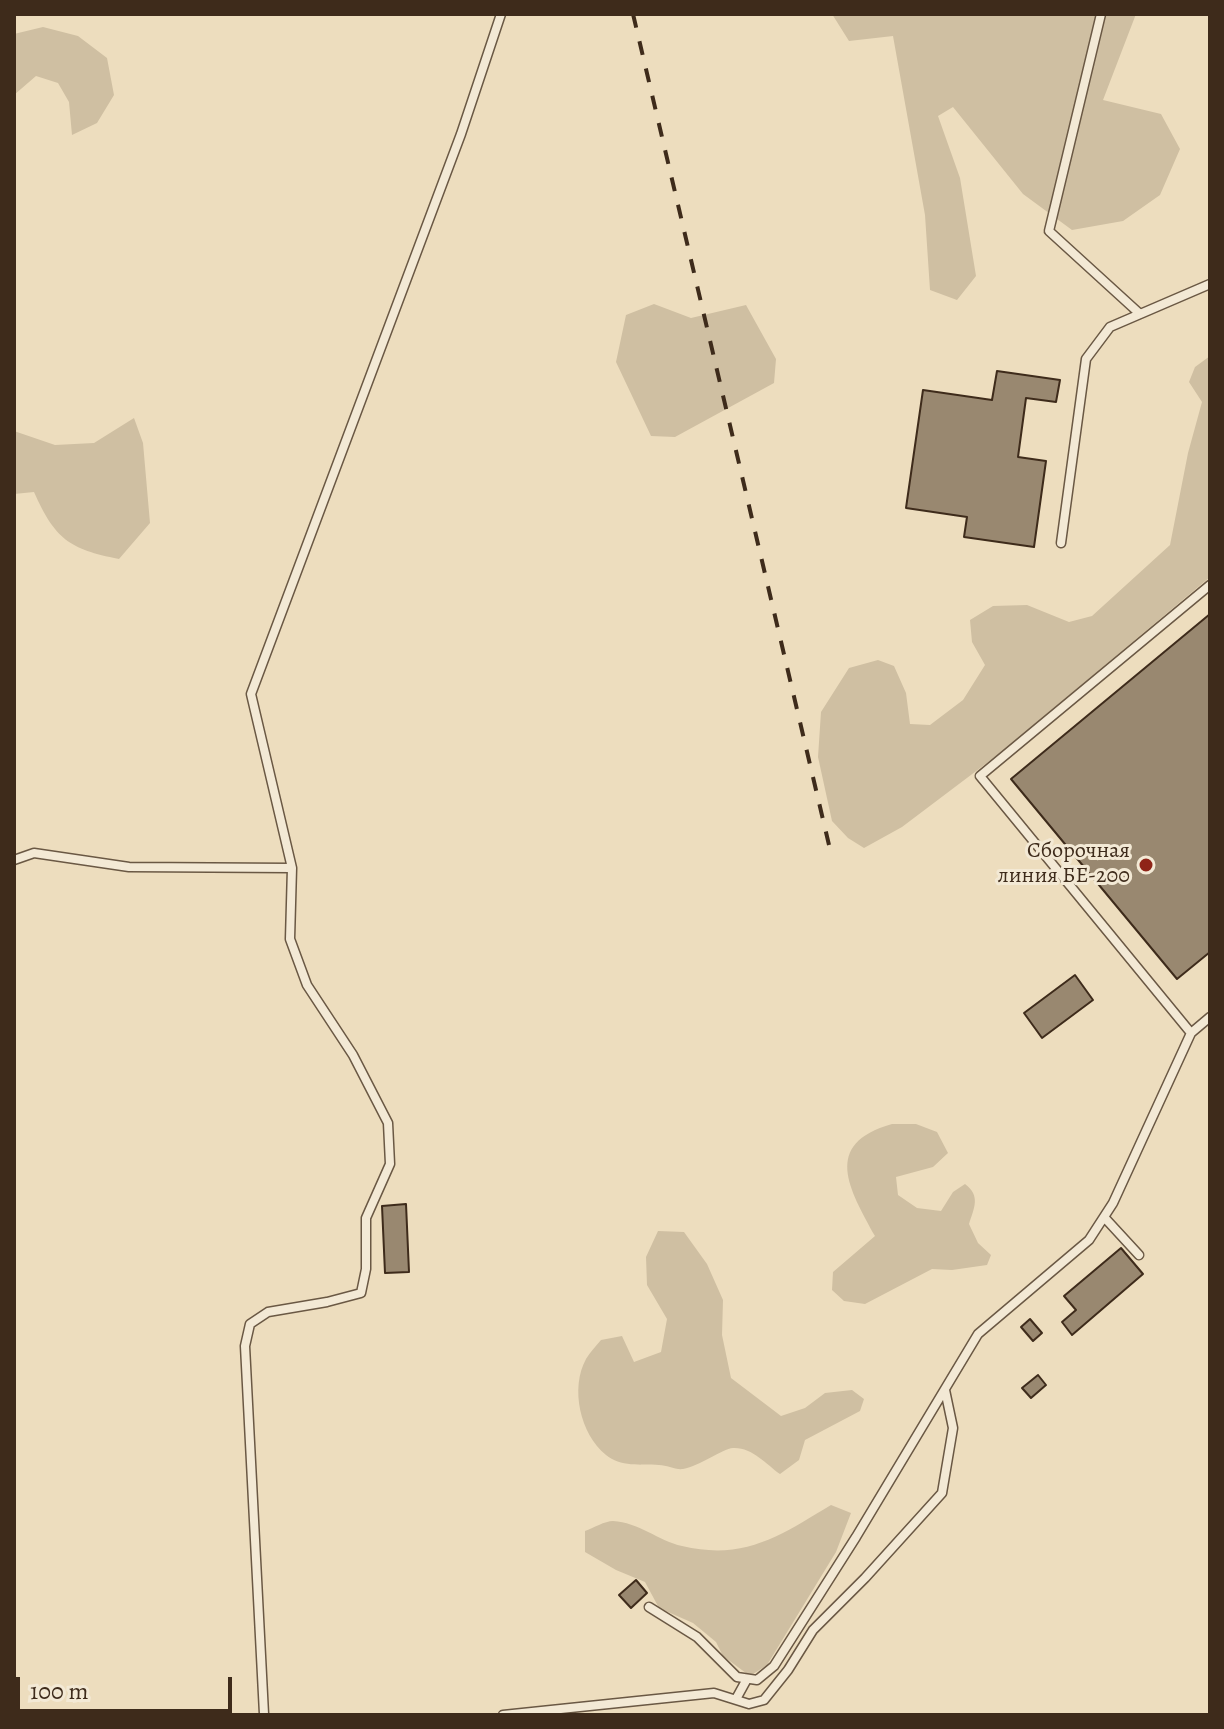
<!DOCTYPE html>
<meta charset="utf-8">
<style>
body{margin:0}
#map{position:relative;width:1224px;height:1729px;overflow:hidden;background:#edddbe;font-family:Alegreya,serif}
canvas{display:block}
.frame{position:absolute;inset:0;border:16px solid #3e2b1b;pointer-events:none}
.scale{position:absolute;left:16px;top:1677px;width:216px;height:36px;box-sizing:border-box;border:4px solid #3e2b1b;border-top:0;padding-left:10px;font-size:24px;line-height:28px;white-space:nowrap;color:#3e2b1b;-webkit-text-stroke:6px #f3e9d5;paint-order:stroke}
</style>
<div id="map">
<canvas width="1224" height="1729"></canvas>
<div class="frame"></div>
<div class="scale">100 m</div>
</div>
<script>
const c = document.querySelector('canvas').getContext('2d');
c.lineJoin = 'round';
function fillPath(path, color) { c.fillStyle = color; c.fill(path, 'evenodd'); }
function strokePath(path, color, width, dash) { c.strokeStyle = color; c.lineWidth = width; c.lineCap = dash ? 'butt' : 'round'; c.setLineDash(dash || []); c.stroke(path); }
function drawText(font, color, halo, rows, align = 'center') {
  c.font = font + ' Alegreya,serif'; c.lineWidth = 6; c.setLineDash([]); c.textBaseline = 'middle'; c.strokeStyle = halo; c.fillStyle = color; for (const [text, x, y, turn = 0] of rows) {
    c.save(); c.translate(x, y); c.rotate((+turn || 0) * Math.PI / 180); c.textAlign = isNaN(turn) ? turn : align; if (halo) c.strokeText(text, 0, 0); c.fillText(text, 0, 0); c.restore();
  }
}
fillPath(new Path2D(`
 M832,14H1136L1103,100L1161,114L1180,149L1160,195L1123,221L1072,230L1023,194L953,107L938,116L960,178L976,276L957,300L930,290L925,215L893,36L849,41Z
 M43,27L78,36L107,58L114,95L97,123L72,135L69,102L58,83L36,76L14,95V34Z
 M654,304L691,318L746,305L776,359L774,383L675,437L651,436L616,362L626,315Z
 M1210,356V577L1004,750L902,827L864,848L848,838L832,821L818,757L821,712L849,668L878,660L894,666L906,693L910,724L930,725L963,700L985,665L972,642L970,620L993,606L1027,605L1069,622L1092,616L1170,545L1188,453L1202,402L1189,382L1195,367Z
 M134,418L143,443L150,523L119,559C69,549 55,539 34,492L14,494V431L55,445L94,443Z
 M892,1124H916L937,1132L948,1153L933,1167L896,1177L898,1195L917,1208L941,1211L953,1192L965,1184C981,1196 974,1208 969,1224L978,1243L991,1255L987,1265L952,1270L932,1269L865,1304L844,1301L832,1290L833,1272L875,1236C850,1190 821,1144 892,1124Z
 M658,1231L684,1232L707,1264L723,1300L722,1335L731,1378L781,1416L805,1408L825,1393L852,1390L864,1399L860,1411L805,1440L799,1460L780,1474C766,1464 752,1447 733,1448C722,1449 700,1466 683,1469C675,1470 667,1465 659,1465C641,1464 620,1467 606,1455C580,1434 570,1388 586,1359C590,1352 596,1346 601,1340L622,1336L634,1362L661,1352L667,1319L647,1285L646,1257Z
 M831,1505L851,1513L836,1552L767,1665L750,1676L723,1656L716,1642L693,1623L659,1608L645,1582L616,1570L585,1552V1531C593,1528 605,1521 613,1521C638,1522 659,1541 682,1546C745,1561 781,1535 831,1505Z`), '#cfbfa2');
const building = new Path2D(`
 M997,371L1060,380L1056,402L1026,398L1018,457L1046,461L1034,547L964,537L967,517L906,508L923,390L992,400Z
 M1210,614V952L1177,979L1011,779Z
 M1075,975L1093,1000L1042,1038L1024,1013Z
 M406,1204L409,1272L385,1273L382,1206Z
 M1121,1248L1143,1274L1072,1335L1062,1322L1076,1310L1064,1296Z
 M1030,1319L1042,1333L1033,1341L1021,1327Z
 M1038,1375L1046,1385L1031,1398L1022,1388Z
 M636,1580L647,1593L631,1608L619,1595Z`);
fillPath(building, '#998870');
strokePath(building, '#3e2b1b', 2);
const service = new Path2D(`
 M1101,14L1049,231L1140,314
 M1061,543L1086,359L1110,327L1210,284
 M14,860L34,853L129,867L292,868
 M1191,1033L980,776L1210,585
 M1104,1217L1139,1255
 M649,1607L697,1637L737,1677L757,1680L774,1666L856,1537L978,1334L1089,1240L1113,1203L1191,1033L1210,1017
 M736,1699L747,1679
 M264,1714L245,1346L250,1324L268,1312L327,1302L361,1293L366,1269V1218L390,1164L388,1123L353,1055L307,985L290,939L292,868L251,694L461,134L501,14
 M503,1715L714,1693L749,1704L764,1700L788,1670L813,1630L865,1578L942,1493L953,1428L945,1390`);
strokePath(service, '#6a5844', 11);
strokePath(service, '#f3e9d5', 8);
strokePath(new Path2D(`
 M633,14L829,845`), '#3e2b1b', 4, [14, 14]);
for (const [x, y, r, color] of [
 [1146,865,8,"#8f2418"]
]) { const dot = new Path2D(); dot.arc(x, y, r, 0, 2 * Math.PI); c.fillStyle = color; c.fill(dot); strokePath(dot, '#f3e9d5', 3); }
drawText('22px', '#3e2b1b', '#f3e9d5', [
 ["Сборочная",1130,852],
 ["линия БЕ-200",1130,877]
], 'right');
</script>
